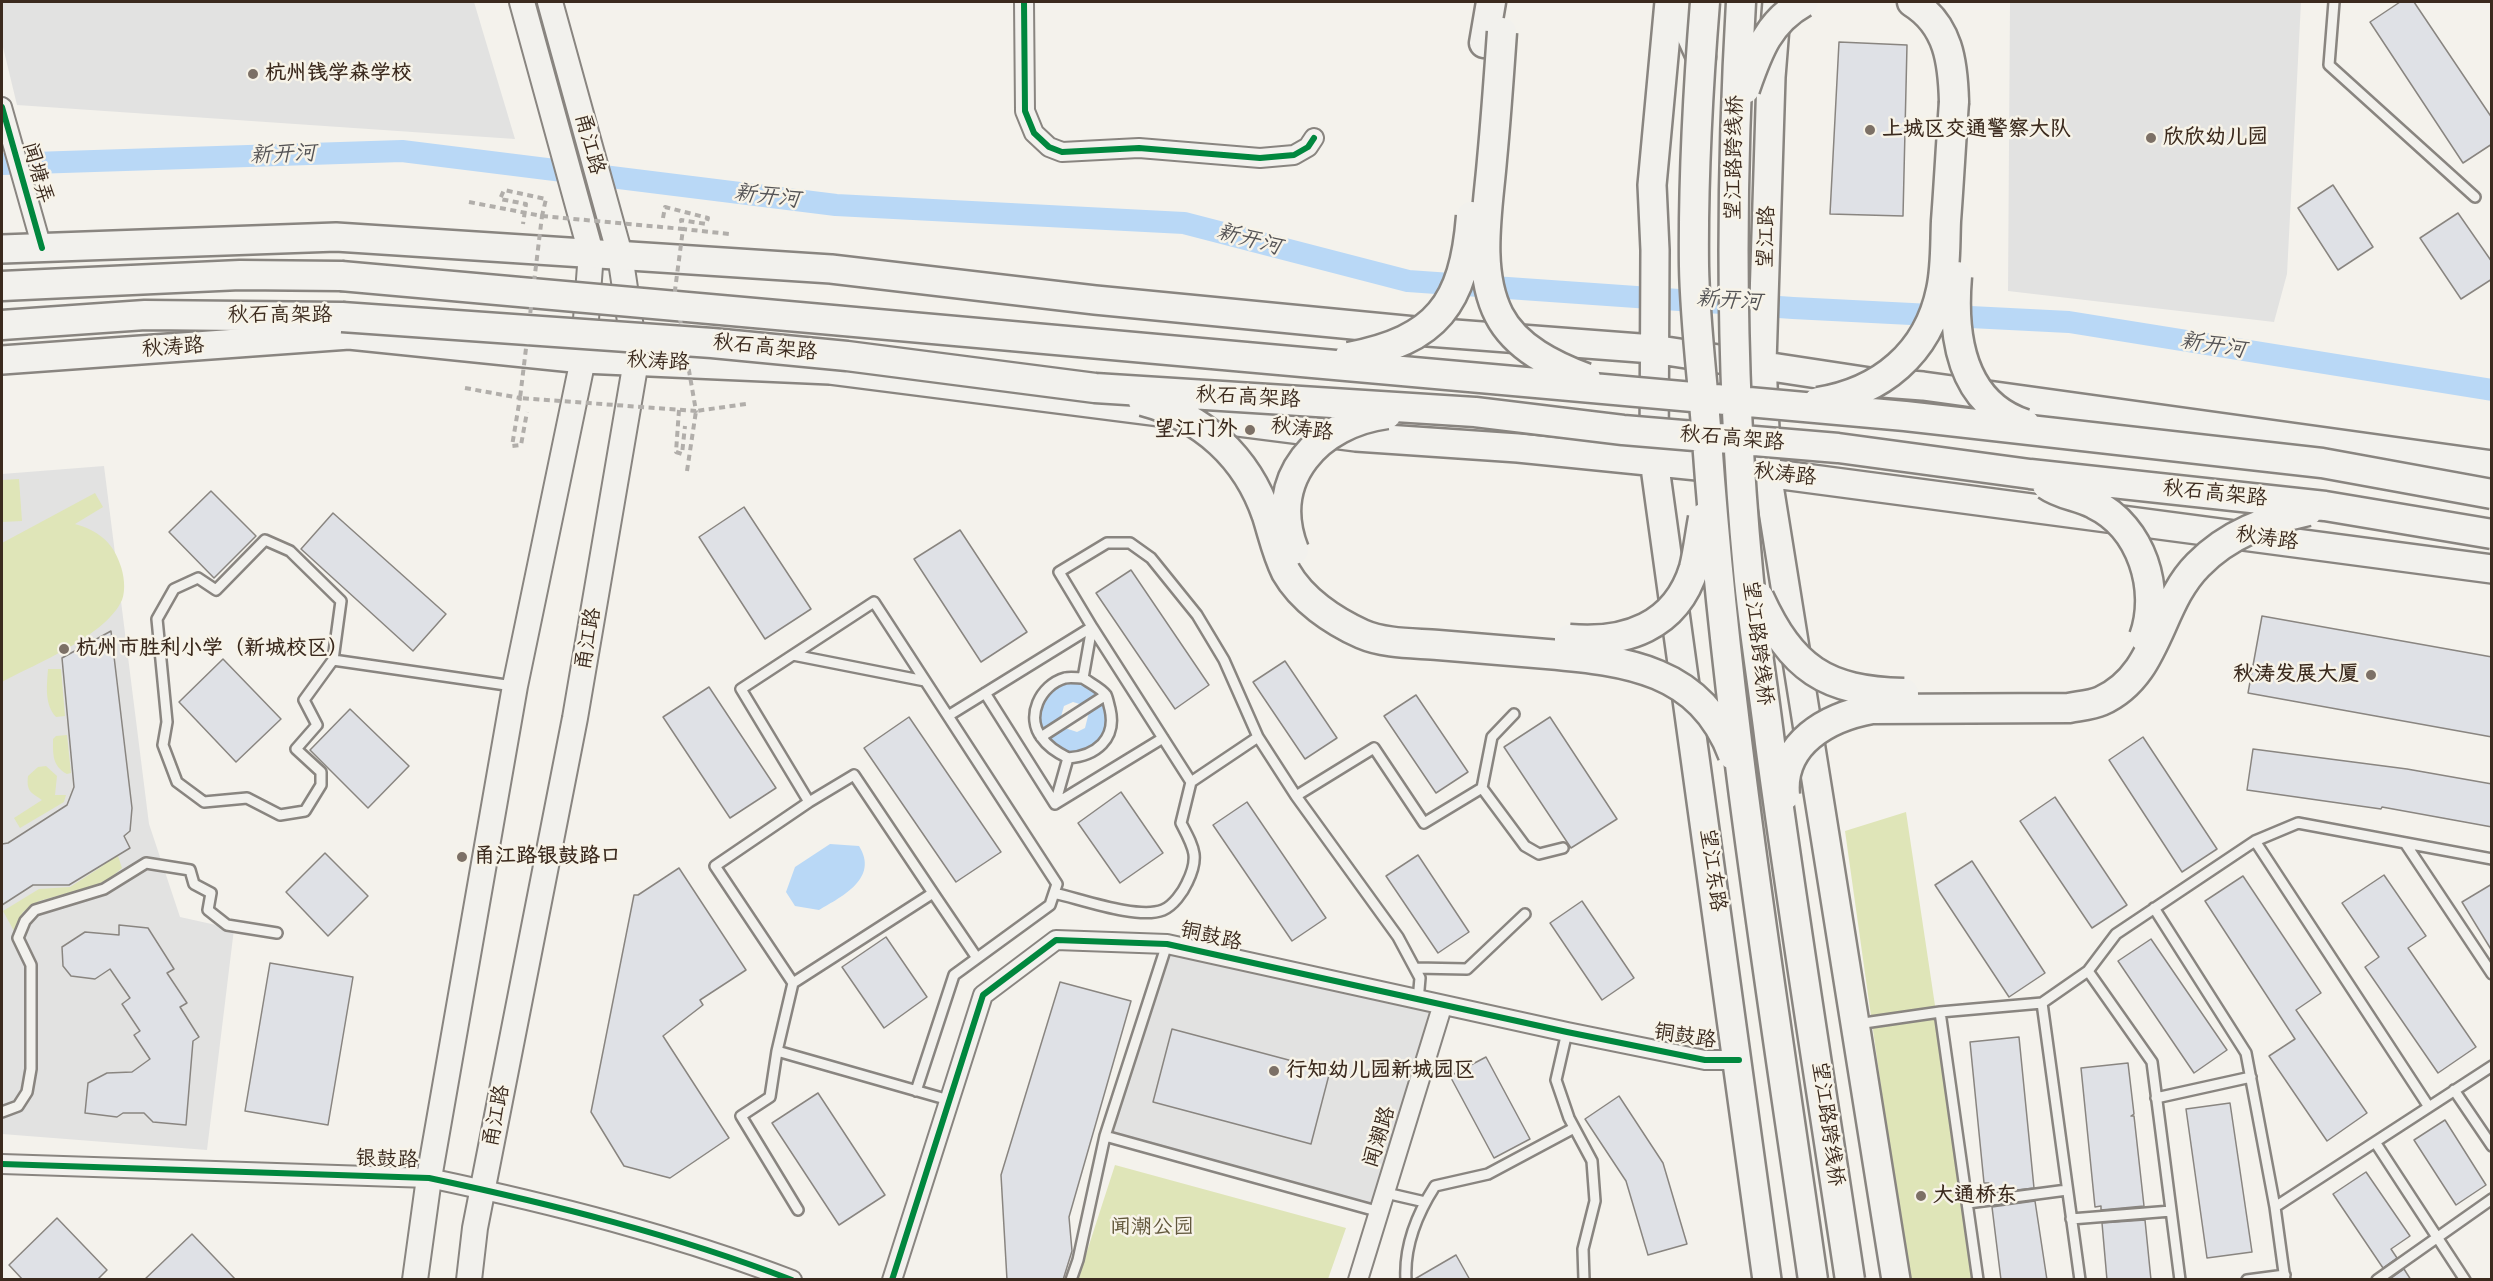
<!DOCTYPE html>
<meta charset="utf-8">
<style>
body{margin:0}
#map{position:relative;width:2493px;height:1281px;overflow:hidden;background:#f4f2ec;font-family:Itim,sans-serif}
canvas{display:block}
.frame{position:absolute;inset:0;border:3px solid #3b2a1e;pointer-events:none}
</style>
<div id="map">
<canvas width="2493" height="1281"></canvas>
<div class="frame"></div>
</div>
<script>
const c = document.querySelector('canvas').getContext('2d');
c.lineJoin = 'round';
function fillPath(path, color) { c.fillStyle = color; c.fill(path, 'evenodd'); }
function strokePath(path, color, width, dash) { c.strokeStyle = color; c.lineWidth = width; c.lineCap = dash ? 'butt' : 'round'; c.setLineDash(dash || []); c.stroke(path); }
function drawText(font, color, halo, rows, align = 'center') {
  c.font = font + ' Itim,"LXGW WenKai TC",sans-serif'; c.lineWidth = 5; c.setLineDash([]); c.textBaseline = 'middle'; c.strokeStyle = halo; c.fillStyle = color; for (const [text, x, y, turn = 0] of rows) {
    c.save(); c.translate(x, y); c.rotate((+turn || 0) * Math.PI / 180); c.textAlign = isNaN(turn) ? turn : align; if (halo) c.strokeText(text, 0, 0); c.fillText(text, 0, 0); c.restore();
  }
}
fillPath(new Path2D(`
 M2,2H474L515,139L17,105L2,43Z
 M2010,2H2301L2287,274L2274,322L2008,291Z
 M104,466L149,824L180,917L234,929L207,1150L2,1134V474Z
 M1167,944L1442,1007L1381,1212L1105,1136Z`), '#e2e2e1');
fillPath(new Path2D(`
 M19,479L22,521L2,522V480Z
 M95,493L103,507L75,524C97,530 113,542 120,564C124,574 126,590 122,600C106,636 35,664 2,682V543Z
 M48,669H61L65,716L56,717C44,704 47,685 48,669Z
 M67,735L71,773L67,774C52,766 53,754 53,739L56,736Z
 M46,766L57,776L55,795H66L64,802L20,828L14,818L42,800C32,793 26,792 28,776L38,767Z
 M1906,812L1976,1279H1908L1845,831Z
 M115,847L122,868L108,880L93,886L39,901L23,912L14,931L3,911L39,889L70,887L104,865L110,850Z
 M1115,1165L1346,1228L1328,1279H1078Z`), '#dfe5b8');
fillPath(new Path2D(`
 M1074,682L1085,684L1100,693L1083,705L1073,702L1064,706L1060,720L1042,732C1037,706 1046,685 1074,682Z
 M1105,702C1106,708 1109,715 1109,721C1108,738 1089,753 1073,752C1063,751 1055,745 1047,739L1065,728L1077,732L1085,728L1089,712Z
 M830,844L859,846C879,878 843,896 819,910L795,906L786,892L795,867Z`), '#b9d8f6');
strokePath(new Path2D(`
 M2,164L402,151L836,205L1184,223L1408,281L1793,308L2069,322L2492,390`), '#b9d8f6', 22);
const building = new Path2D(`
 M2400,2H2414L2492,118V144L2463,163L2370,22Z
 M1839,42L1907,45L1903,216L1830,214Z
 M2333,185L2373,247L2338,270L2298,208Z
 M2458,213L2492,262V279L2461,299L2420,238Z
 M211,491L256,536L214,578L169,532Z
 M744,507L811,609L765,639L699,537Z
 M333,513L446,614L413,651L301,549Z
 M960,530L1027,632L981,662L914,559Z
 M1131,570L1209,685L1175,709L1096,593Z
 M2262,616L2492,657V737L2248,693Z
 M111,631L132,808L130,831L124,836L130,848L69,885H33L2,905V844L8,843L67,805L74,787L62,658Z
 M223,659L281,719L236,762L179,702Z
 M1285,661L1337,738L1305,759L1253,682Z
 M709,687L776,788L730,818L663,717Z
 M1416,695L1468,772L1436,793L1384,716Z
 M350,709L409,766L368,808L310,750Z
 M909,717L1001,852L956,882L864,748Z
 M1550,717L1617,819L1571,848L1504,747Z
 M2143,737L2217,849L2182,872L2109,760Z
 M2253,749L2407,769L2492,784V827L2382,807L2381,809L2247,790Z
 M1121,792L1163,853L1120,883L1078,823Z
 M2055,797L2127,905L2092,928L2020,821Z
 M1247,802L1326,918L1292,941L1213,825Z
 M325,853L368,896L328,936L286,892Z
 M1418,855L1469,932L1438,953L1386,876Z
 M1972,861L2045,973L2009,997L1935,885Z
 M679,868L746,970L700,1000L703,1005L663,1036L729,1138L670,1178L624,1166L591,1112L634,895H638Z
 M2384,875L2426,936L2408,948L2476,1047L2438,1073L2365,967L2379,957L2342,903Z
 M2243,876L2321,993L2296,1010L2367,1113L2327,1141L2269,1056L2295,1039L2205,901Z
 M2492,884V951L2462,902Z
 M1582,901L1634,978L1602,1000L1550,923Z
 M119,925L148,928L174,969L167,973L187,1003L180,1007L199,1037L193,1041L186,1125L153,1122L144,1113H123L117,1117L85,1113L88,1083L107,1073L132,1072L150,1059L134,1035L140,1031L122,1004L130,998L110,969L95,979L71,976L63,966L62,947L85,932L119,935Z
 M886,937L927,997L884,1028L842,967Z
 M2151,939L2227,1050L2194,1073L2118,961Z
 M270,963L353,977L328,1125L245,1111Z
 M1060,982L1131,1001L1069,1217L1072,1251L1063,1280H1007L1001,1175Z
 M1172,1029L1330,1071L1311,1144L1153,1102Z
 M2019,1037L2034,1188L1991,1193L1989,1183H1984L1970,1042Z
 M1486,1057L1530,1139L1494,1158L1450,1076Z
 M2128,1063L2134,1114L2131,1116H2134L2144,1206L2101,1210V1206L2095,1207L2081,1068Z
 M818,1093L885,1195L839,1225L772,1123Z
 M1619,1096L1663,1163L1687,1244L1648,1255L1626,1181L1585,1119Z
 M2230,1103L2252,1252L2207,1258L2186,1109Z
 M2445,1120L2486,1185L2456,1205L2414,1140Z
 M2366,1172L2410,1236L2391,1249L2397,1258L2383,1268L2333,1194Z
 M2035,1201L2047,1280H2001L1992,1207Z
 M57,1218L107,1270L97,1280H23L9,1265Z
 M2145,1220L2151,1280H2107L2102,1223Z
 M192,1234L236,1280H144Z
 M1456,1255L1470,1280H1413Z
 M2404,1269L2411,1280H2391L2390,1279Z`);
fillPath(building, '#dfe1e6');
strokePath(building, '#898580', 1.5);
const service = new Path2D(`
 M2334,2L2329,65L2475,197
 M793,655L925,681
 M333,660L304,700L317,725L296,749L321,772V785L305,811L280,815L247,798L204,802L177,782L163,745L167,722L157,619L174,589L198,578L216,590L265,540L290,551L341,601L333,660L513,686
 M985,693L1055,804L1163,738
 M1041,737L1106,695
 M1068,758C1058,753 1048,747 1042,738C1025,717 1040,685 1065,678C1070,677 1078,678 1083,678
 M1482,788L1492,737L1514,714
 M1296,796L1398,937L1420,978L1418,1001
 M1055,804L1068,758C1096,756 1117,739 1110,709C1109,706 1108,699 1106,695C1102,689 1090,683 1083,678L1092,627L1059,572L1107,543H1130L1151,558L1197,615L1224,660L1258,737
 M2255,841L2429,1107
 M2405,843L2492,974
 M933,893L977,958
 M1054,893C1081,899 1138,920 1163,910C1173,906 1183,892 1187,883C1200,857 1194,848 1181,823L1191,782
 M2154,908L2246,1053L2275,1207L2285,1280
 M1167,944L1105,1136L1380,1212
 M1415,968L1467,969L1525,914
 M2088,971L2152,1062L2180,1280
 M793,983L715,866L809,802
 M2042,1003L2080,1280
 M1940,1012L1978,1280
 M1857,1024L1940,1012L2042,1003L2088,971L2116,934L2255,841L2298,823L2492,859
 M1567,1032L1556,1080L1569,1118L1592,1161L1595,1201L1583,1249L1584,1280
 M777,1051L770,1097L741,1116L798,1210
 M2454,1090L2492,1146
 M916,1091L954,975L1050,905L1057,884L948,716
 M2156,1098L2251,1077
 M949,1100L777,1051L793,983L933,893L854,775L809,802L741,689L874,602L948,716L1092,627L1191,782L1258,737L1296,796L1374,748L1424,823L1482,788L1525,846L1539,854L1563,848
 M2,1112L18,1106L27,1092L31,1069V965L18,938L25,921L35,910L104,889L146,863L190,870L194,884L211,893L208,910L227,925L277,933
 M2375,1142L2465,1280
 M1386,1193L1425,1202
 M1968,1203L2067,1190
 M2275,1207L2492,1066
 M2071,1219L2171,1211
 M1071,1280L1078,1260L1105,1136
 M1406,1280C1404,1246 1417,1214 1435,1186L1488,1174L1574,1128
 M2247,1280L2285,1275
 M2377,1280L2492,1199`);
const minor = new Path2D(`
 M1024,2L1025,111L1034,133L1049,147L1062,152L1139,148L1260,158L1294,155L1308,147L1314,138
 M2,107L42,248
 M2,1164L429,1178C552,1204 675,1235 792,1280
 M892,1280L983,995L1056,940L1167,944L1567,1032L1705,1060H1739
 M1358,1280L1442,1007`);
const secondary = new Path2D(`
 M415,1280L429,1178L515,686L583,359L591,253L522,2
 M469,1280L475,1228L575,718L636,361L620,255L550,2`);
const primary = new Path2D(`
 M1669,2L1652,185L1655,250L1654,460L1767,1280
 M1777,2L1771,77L1762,363L1767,473L1896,1280
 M2,249L336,237L831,269L1095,300L1415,331L1653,349L1870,382L1923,386L2492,465
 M2,360L349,335L583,359L830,370L1356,437L1518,448L1767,473L2492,569`);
const trunk = new Path2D(`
 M1676,2L1701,57
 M1912,2C1949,25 1953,63 1954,102
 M1484,43L1491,2
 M2,286L240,275L341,276
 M2,325L145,315L342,317`);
strokePath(service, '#898580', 14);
strokePath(minor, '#898580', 22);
strokePath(secondary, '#898580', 28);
strokePath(primary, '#898580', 32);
strokePath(trunk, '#898580', 33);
strokePath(new Path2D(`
 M469,202L542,216L546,199L504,190L500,199L526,204L523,224
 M663,218L665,207L708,218L706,224L681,220L683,229L729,234
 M465,388L520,398L512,446L521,445L527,412
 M679,410L676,452L682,454L685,426
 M687,471L696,411L746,404`), '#b1aeaa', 4, [6, 4.5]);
strokePath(service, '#f2f1ed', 9);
strokePath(minor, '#f2f1ed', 18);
strokePath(secondary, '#f2f1ed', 24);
strokePath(primary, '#f2f1ed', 27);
strokePath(trunk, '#f2f1ed', 28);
const trunkBridge = new Path2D(`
 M1705,2C1698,89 1693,178 1694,266C1695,324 1703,382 1707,440C1727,721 1773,1000 1813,1280
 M1741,2C1730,191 1730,381 1748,570C1753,627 1763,685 1770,743C1794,922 1823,1100 1850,1280
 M1502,32C1499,75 1496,118 1492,160C1488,209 1476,270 1499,315C1516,348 1554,366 1586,378
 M1745,89C1758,52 1768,22 1804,2
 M341,276L1905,416L2322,463L2492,494
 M1957,276C1952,335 1960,403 2025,424
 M342,317L712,343L847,356L1095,388L1475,412L1623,430L1838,448L2030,474L2325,506L2492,534
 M1349,357C1437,340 1464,304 1471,216
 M1143,401C1203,417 1247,457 1267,516C1273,535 1277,554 1286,572C1302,600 1333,621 1362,634C1385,644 1414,643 1438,645C1475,648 1511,651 1547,654C1626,661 1701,669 1733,755
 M1818,402C1881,392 1928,353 1941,290C1946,268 1945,244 1946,221C1949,182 1951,142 1954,102
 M2047,485C2061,495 2079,496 2094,504C2142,527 2161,590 2144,637
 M1294,550C1266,478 1319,423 1387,414
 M1759,597C1792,669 1825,691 1904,693
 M1569,639C1625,644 1676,627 1694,568C1698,552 1700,534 1703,518
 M1785,795C1780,743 1828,717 1872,709L2069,708C2079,706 2092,705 2101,701C2159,675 2157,606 2198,565C2228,534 2267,520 2308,511`);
strokePath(trunkBridge, '#898580', 33, []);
strokePath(new Path2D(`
 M542,216L683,229L675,290L696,411L520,398Z`), '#b1aeaa', 4, [6, 4.5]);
strokePath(trunkBridge, '#f2f1ed', 28);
strokePath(new Path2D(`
 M1024,2L1025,111L1034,133L1049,147L1062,152L1139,148L1260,158L1294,155L1308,147L1314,138
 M2,107L42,248
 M2,1164L429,1178C552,1204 675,1235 792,1280
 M892,1280L983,995L1056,940L1167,944L1567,1032L1705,1060H1739`), '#00873e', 6);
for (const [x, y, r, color] of [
 [253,74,6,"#7c7066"],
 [1870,130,6,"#7c7066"],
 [2151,138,6,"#7c7066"],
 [1250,430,6,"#7c7066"],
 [64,649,6,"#7c7066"],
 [2371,675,6,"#7c7066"],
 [462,857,6,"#7c7066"],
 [1274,1071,6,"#7c7066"],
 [1921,1196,6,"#7c7066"]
]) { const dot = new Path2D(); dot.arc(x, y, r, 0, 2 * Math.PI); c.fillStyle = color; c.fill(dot); strokePath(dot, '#f7f3e8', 2); }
drawText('bold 21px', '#3b2a1e', '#f7f3e8', [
 ["杭州钱学森学校",265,74],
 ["上城区交通警察大队",1882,130],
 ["欣欣幼儿园",2163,138],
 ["望江门外",1238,430,"right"],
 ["杭州市胜利小学（新城校区）",76,649],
 ["秋涛发展大厦",2359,675,"right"],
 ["甬江路银鼓路口",474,857],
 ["行知幼儿园新城园区",1286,1071],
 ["大通桥东",1933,1196]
], 'left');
drawText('21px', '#3b2a1e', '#f7f3e8', [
 ["甬江路",589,144,75],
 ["望江路跨线桥",1735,158,-89],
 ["闻塘弄",37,173,74],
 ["望江路",1767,237,-88],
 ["秋石高架路",280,316],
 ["秋涛路",173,348,-4],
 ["秋石高架路",765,348,6],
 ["秋涛路",658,362,3],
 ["秋石高架路",1248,398,3],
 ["秋涛路",1302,430,7],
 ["秋石高架路",1732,439,5],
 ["秋涛路",1785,475,7],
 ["秋石高架路",2215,494,6],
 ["秋涛路",2267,539,8],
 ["甬江路",589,639,-80],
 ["望江路跨线桥",1757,643,83],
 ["望江东路",1712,870,82],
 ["铜鼓路",1211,937,13],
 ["铜鼓路",1685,1037,9],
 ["甬江路",497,1116,-79],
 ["望江路跨线桥",1827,1124,82],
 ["闻潮路",1380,1137,-73],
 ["银鼓路",387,1160,2]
]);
drawText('21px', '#60563a', '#f7f3e8', [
 ["闻潮公园",1152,1228]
]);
drawText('italic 22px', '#545355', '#f7f3e8', [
 ["新开河",283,155,-2],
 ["新开河",767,197,7],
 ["新开河",1249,240,15],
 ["新开河",1729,301,4],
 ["新开河",2213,346,9]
]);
</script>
